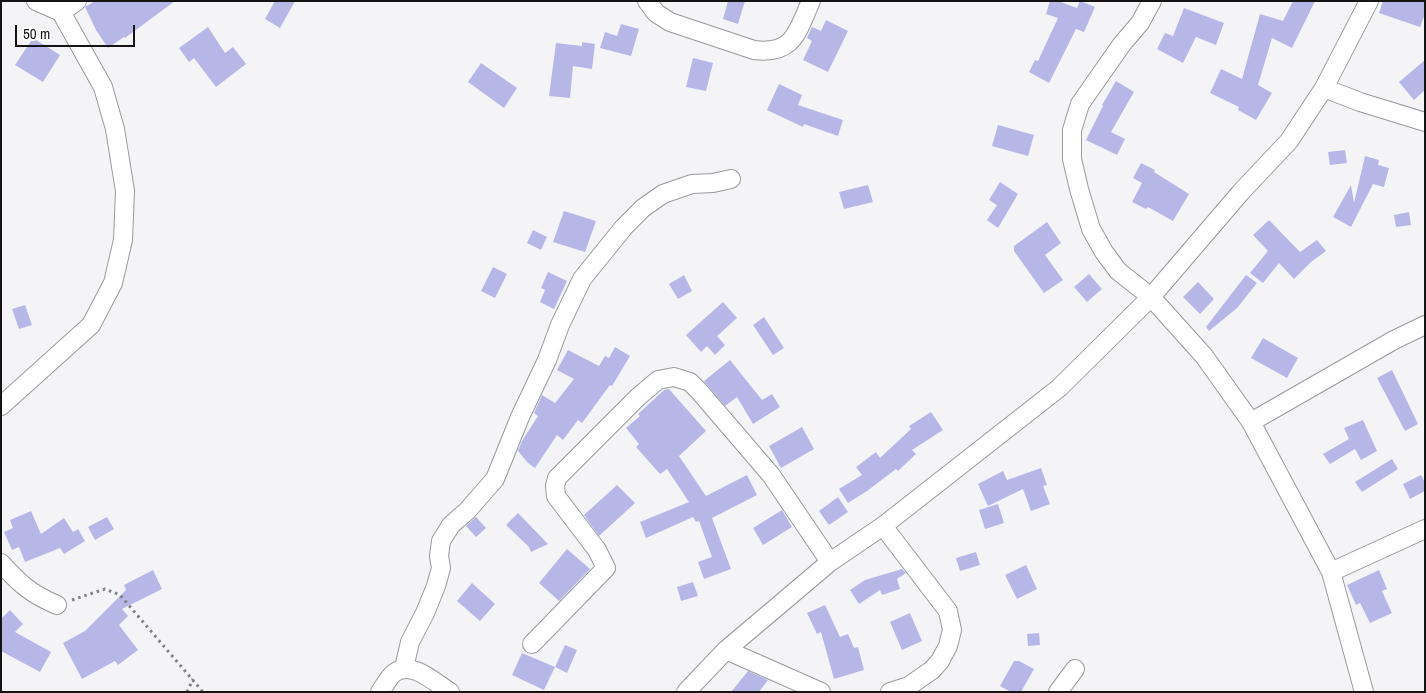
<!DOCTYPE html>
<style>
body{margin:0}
#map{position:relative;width:1426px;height:693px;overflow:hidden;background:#f4f4f7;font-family:"Archivo Narrow",sans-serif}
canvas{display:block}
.frame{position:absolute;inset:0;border:2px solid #141415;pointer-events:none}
.scale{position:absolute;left:15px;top:25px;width:120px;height:22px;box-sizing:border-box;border:2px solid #141415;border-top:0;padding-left:6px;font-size:15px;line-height:18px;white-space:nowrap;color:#141415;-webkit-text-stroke:4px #fff;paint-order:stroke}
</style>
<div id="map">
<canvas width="1426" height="693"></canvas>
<div class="frame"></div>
<div class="scale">50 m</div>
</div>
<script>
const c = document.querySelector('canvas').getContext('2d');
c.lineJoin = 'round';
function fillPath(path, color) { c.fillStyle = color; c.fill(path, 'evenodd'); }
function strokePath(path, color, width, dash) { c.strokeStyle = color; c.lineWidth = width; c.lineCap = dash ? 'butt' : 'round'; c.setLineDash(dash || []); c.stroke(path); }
fillPath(new Path2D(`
 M95,1H175L125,38L124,37L108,48L96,30L85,7Z
 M275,1H295L280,28L265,19Z
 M728,1H745L738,24L723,19Z
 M1050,1H1058L1077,8L1080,1L1095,7L1084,32L1076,29L1049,83L1029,72L1035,60L1038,61L1058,18L1046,14Z
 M1293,1H1315L1292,48L1272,38L1258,85L1272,93L1256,120L1238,110L1239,107L1210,93L1221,69L1242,79L1260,14L1283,21Z
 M1383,1H1425V14L1420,27L1379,13Z
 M1184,8L1224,23L1216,45L1196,37L1183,63L1157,49L1165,33L1173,36Z
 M826,20L848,31L828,72L803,60L812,41L807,38L812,27L821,31Z
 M621,24L639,29L631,56L600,48L605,32L617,36Z
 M208,27L225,53L233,47L246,64L216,87L194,58L189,62L179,48Z
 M33,38L60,55L43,82L15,65Z
 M582,42L595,44L592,69L573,66L570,98L549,96L556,43L582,46Z
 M693,58L713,63L706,91L686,87Z
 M1425,60V90L1414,100L1399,82Z
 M481,63L517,88L504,108L468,82Z
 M1116,81L1134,92L1111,132L1125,139L1117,155L1086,140L1103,106L1102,105Z
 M779,84L802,95L798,105L843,120L838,136L804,124L803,127L767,110Z
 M998,125L1034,135L1028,156L992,146Z
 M1345,150L1347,163L1330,165L1328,152Z
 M1365,156L1379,160L1378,165L1389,168L1384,187L1373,184L1351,227L1333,217L1351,185L1354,203Z
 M1141,163L1155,170L1154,172L1189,194L1173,221L1148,207L1146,209L1132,202L1142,183L1133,178Z
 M1000,182L1018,194L998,228L987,220L997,205L989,200Z
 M868,185L873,202L844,209L839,192Z
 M564,211L596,221L585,252L553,242Z
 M1409,212L1411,225L1396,227L1394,215Z
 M1269,220L1300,252L1317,240L1326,251L1311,262L1294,279L1279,263L1263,283L1250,273L1268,251L1253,235Z
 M1047,222L1061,243L1045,255L1063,280L1044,293L1014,251V246Z
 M533,230L547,237L541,250L527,243Z
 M493,267L507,274L495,298L481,291Z
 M548,272L567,281L554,309L540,302L545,290L541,288Z
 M1089,274L1102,289L1087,302L1074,287Z
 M684,275L692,291L678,299L669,284Z
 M1246,275L1257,283L1237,308L1209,331L1206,327Z
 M1198,282L1214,299L1200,314L1183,297Z
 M723,302L737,318L717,336L725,345L715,355L707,346L701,352L686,335Z
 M25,305L32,325L19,329L12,309Z
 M764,317L784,348L773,355L753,325Z
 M1263,338L1298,358L1287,378L1251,358Z
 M615,347L630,356L612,386L610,385L582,423L578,420L563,440L557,435L535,468L528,463L518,451L522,441L538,416L534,413L542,395L555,403L574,379L557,370L568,350L599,366L605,356L609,358Z
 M730,360L762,400L772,394L780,407L753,424L737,397L725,406L704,381Z
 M1392,370L1418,424L1405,431L1377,378Z
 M669,389L706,431L679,456L706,496L747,475L757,495L712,518L731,569L704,579L698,562L712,557L699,521L696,522L693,517L646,538L640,522L689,502L667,469L660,474L636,447L639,444L626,428L640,416L638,414L664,390Z
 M931,412L943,430L912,450L916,454L898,471L896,469L867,491L848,503L839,489L862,475L856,467L876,452L880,458L911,429L909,426Z
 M1363,420L1377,451L1361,460L1355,449L1330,464L1323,454L1349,439L1344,428Z
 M802,427L814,449L781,468L769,446Z
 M1392,459L1398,469L1362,492L1355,482Z
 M1041,468L1047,485L1043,486L1050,504L1031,511L1023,489L988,506L978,484L1003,471L1007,480Z
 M1421,475L1425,482V491L1410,499L1403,484Z
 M617,485L635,503L599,536L584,515Z
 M838,497L848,512L829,525L819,511Z
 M998,504L1004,523L985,529L979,510Z
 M782,510L792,527L763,545L753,528Z
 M31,511L41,534L64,518L73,532L78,529L85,541L64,554L60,548L25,562L19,547L12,550L4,532L13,528L10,520Z
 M518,513L548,544L531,552L529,547L506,525Z
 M107,517L114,529L95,540L88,527Z
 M476,517L486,528L476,537L466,526Z
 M567,549L590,569L559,601L539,583Z
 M976,552L980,565L960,571L956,558Z
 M1026,565L1037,589L1017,599L1005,575Z
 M902,569L906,573L897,579L900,589L882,595L880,590L859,604L850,590L865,580Z
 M153,570L162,589L122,609L128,616L119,625L138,650L118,665L115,661L82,679L63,643L85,631L126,590L124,585Z
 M1379,570L1387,589L1382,591L1392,613L1370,623L1360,603L1356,605L1347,585Z
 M693,582L698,596L681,601L677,587Z
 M472,583L495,604L480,621L457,601Z
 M825,605L840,637L848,634L854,648L858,647L864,670L834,679L821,632L817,634L807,613Z
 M10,610L23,624L15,632L51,652L40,672L1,651V619Z
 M910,613L922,641L902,650L890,622Z
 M1039,633L1040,645L1028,646L1027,634Z
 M565,645L577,650L567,673L555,667Z
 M522,653L555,667L544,690L512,675Z
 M1014,661H1019L1034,669L1021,692H1011L1000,686Z
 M748,671L768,680L759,692H731Z`), '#b6b7e7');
const minor = new Path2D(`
 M647,1L656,13L670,22L754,50C794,55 797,32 811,1
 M1152,1L1140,23L1122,44L1080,104L1072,130V159L1079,189L1091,229L1104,252L1118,271L1151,297L1204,356L1251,422L1331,572L1364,692
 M61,12L77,1
 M1324,88L1360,102L1425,122
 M1,406L91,325L113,283L123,240L125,191L115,129L103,87L61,12L36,1
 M1251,422L1394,340L1425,325
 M883,526L948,611L952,630L948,646L940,661L932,670L909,686L890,692
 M1,563C20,584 31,594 57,605
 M1331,572L1425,529
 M532,644L606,568L597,550L556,496L555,486L557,478L638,397L658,380L674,377L690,382L699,391L771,475L830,562
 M726,650L821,692
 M404,668L410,642L425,613L436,586L441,568L439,556L441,541L451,525L467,511L495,479L520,417L547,360L560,325L582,279L624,227L643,208L663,194L692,184L713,183L731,179
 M380,692C384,686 389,677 394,673C412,660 434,682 450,692
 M686,692L726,650L830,562L883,526L1059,388L1151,297L1241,192L1289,141L1324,88L1369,1
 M1058,692L1075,669`);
strokePath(minor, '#999a9d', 20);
strokePath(new Path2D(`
 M72,600L105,589L120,595L203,692
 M187,692L193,679`), '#818183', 3, [2.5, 4]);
strokePath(minor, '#fff', 18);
</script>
